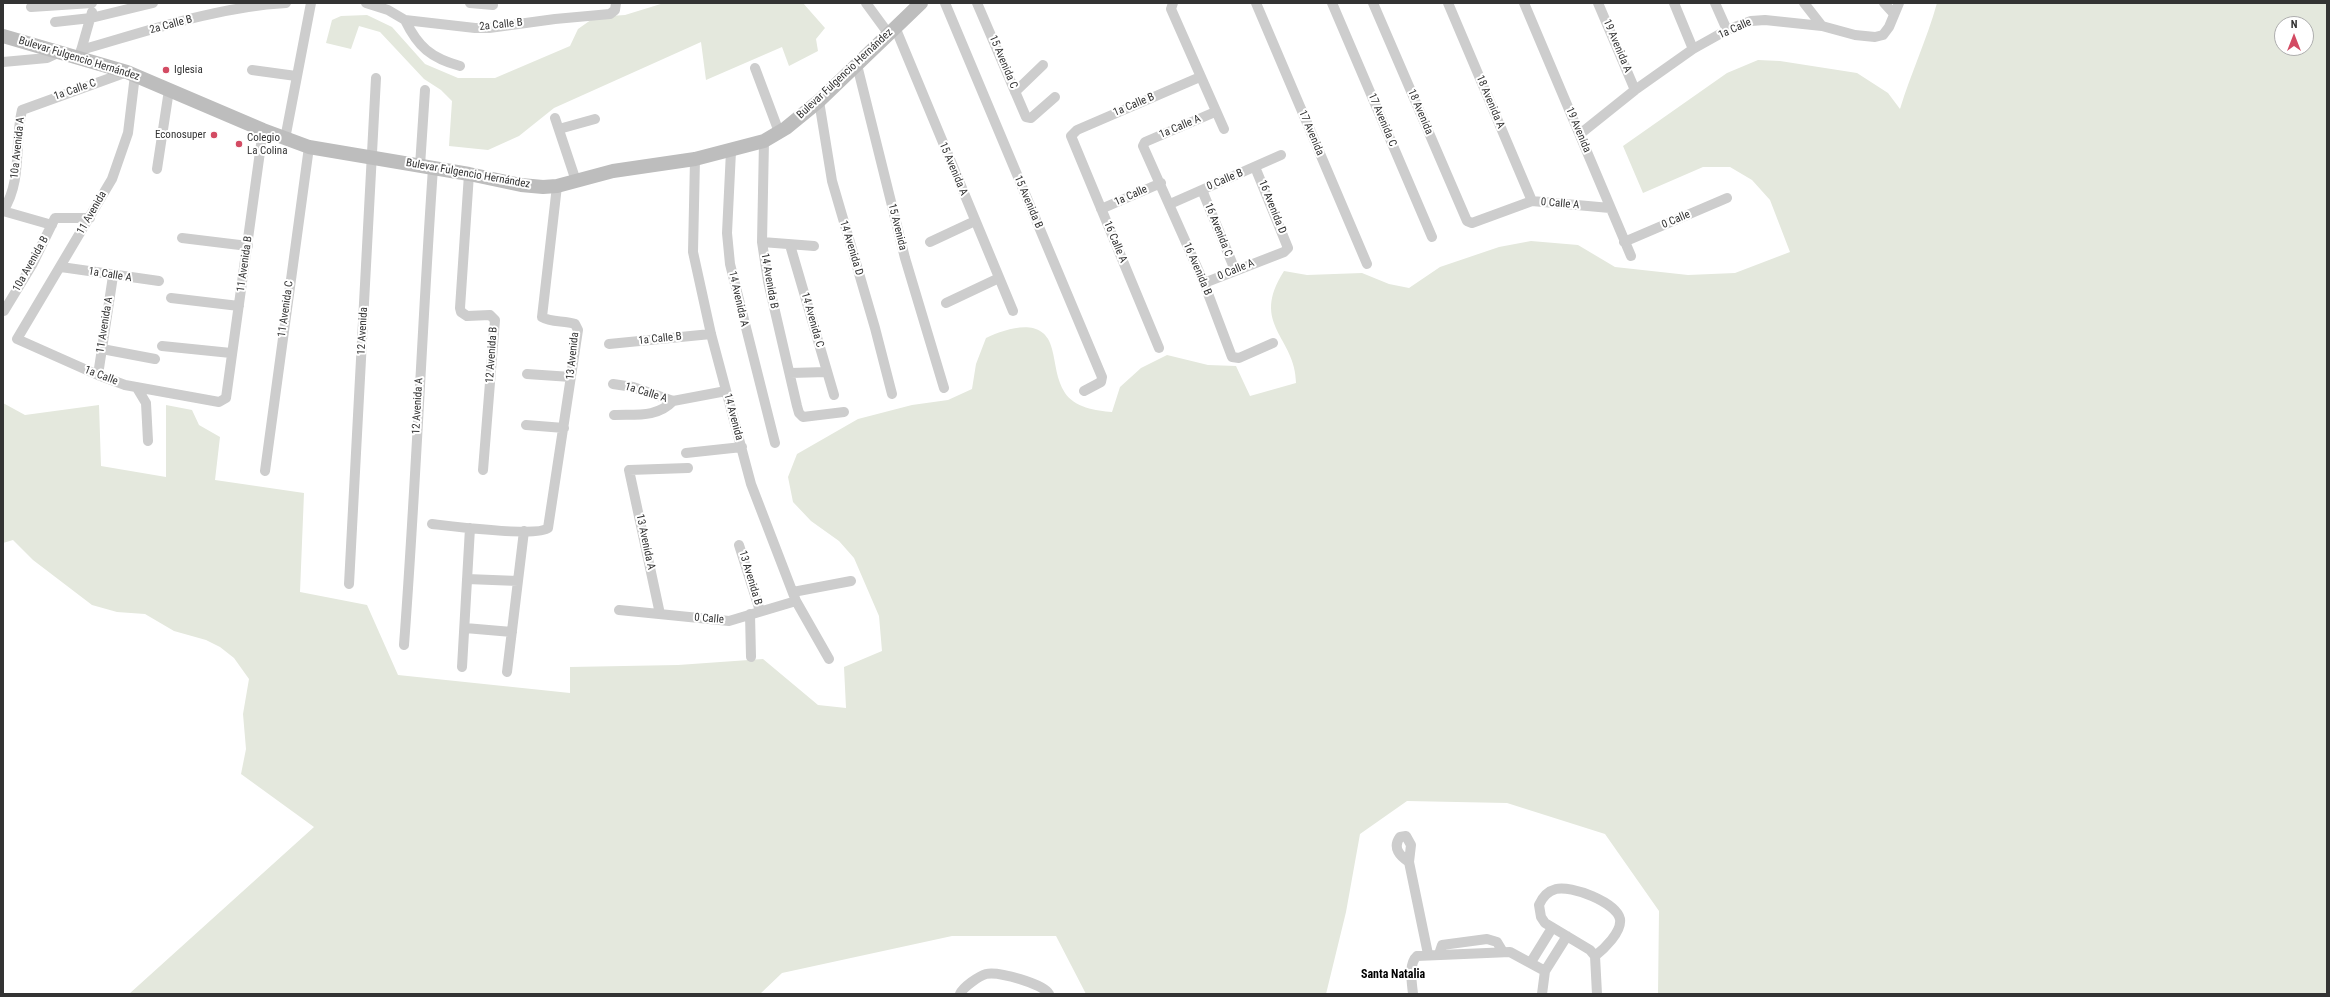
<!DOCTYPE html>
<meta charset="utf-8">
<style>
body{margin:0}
#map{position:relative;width:2330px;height:997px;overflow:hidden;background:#fff;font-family:"Roboto Condensed",sans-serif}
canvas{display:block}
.frame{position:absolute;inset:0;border:4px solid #333;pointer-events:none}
.north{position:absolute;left:2274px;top:16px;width:40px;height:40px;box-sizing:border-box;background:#fff;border:1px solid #adadad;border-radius:50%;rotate:0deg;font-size:11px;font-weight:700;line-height:16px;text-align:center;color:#333}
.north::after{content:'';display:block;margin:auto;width:14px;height:18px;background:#d34b63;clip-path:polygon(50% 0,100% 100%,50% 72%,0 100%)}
</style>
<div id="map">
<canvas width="2330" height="997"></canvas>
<div class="frame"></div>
<div class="north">N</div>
</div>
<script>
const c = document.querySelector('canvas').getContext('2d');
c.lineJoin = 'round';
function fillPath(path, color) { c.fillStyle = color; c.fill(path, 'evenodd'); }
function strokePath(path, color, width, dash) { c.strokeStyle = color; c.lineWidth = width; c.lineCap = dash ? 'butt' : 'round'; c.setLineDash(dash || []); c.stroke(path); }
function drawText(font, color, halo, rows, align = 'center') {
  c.font = font + ' "Roboto Condensed",sans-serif'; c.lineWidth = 4; c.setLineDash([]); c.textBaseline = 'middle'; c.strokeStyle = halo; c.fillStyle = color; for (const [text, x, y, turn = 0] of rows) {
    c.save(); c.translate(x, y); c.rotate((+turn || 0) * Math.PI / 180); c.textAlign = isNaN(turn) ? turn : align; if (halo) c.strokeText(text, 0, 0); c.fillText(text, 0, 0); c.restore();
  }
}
fillPath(new Path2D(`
 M664,3H803L825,28L816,39L818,51L789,66L782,47L706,80L701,42L554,108L519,136L488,150L449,146L452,101L441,90L424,79L380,32L359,26L351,49L326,43L332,20L341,16L367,15L392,27L425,64L458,78H495L570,46L578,29L595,17L625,15Z
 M1937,3H2327V994H1658L1659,911L1605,834L1507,803L1407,801L1360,834L1346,912L1326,994H1086L1056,936H952L782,973L760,994H129L314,827L241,774L246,749L243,714L249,679L234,658L220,647L206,640L174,631L145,614L117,612L92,605L33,560L13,540L3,543V403L25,415L99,405L101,466L166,477V405L192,410L199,425L220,437L215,480L304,493L300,592L367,605L398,675L570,693V667L678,665L763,659L818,705L846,708L844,667L882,651L879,616L854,558L839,541L811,521L793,502L788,477L797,454L858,419L912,405L948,400L972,389L976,364L986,338C1008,328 1044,316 1052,349C1056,364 1056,379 1065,393C1074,407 1096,411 1112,412L1120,387L1141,368L1167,355L1208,365L1236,366L1250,396L1296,383C1296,337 1249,325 1284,271L1307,275L1362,273L1389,284L1409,288L1440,267L1499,247L1531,241L1578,245L1615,267L1688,275L1735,273L1790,252L1770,200L1752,180L1730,167H1703L1643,193L1623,146L1727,73L1758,60L1780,61L1857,73L1888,93L1900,109C1911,73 1927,39 1937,3ZM2282,24H2306V48H2282Z`), '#e4e8dd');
strokePath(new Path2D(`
 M366,3L388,10L405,20L475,28H489L555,19L610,14L615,10L616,3
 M470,3L493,5
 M866,3L888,33
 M945,3L1102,377L1101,382L1084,391
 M977,3L1026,117L1031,118L1055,97
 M1173,3L1171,9L1224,129
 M1256,3L1367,264
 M1332,3L1432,237
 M1373,3L1467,221L1472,223L1532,201L1610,208
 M1448,3L1532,201
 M1524,3L1631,256
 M1598,3L1635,90
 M1674,3L1693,49
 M1715,3L1727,30
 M1804,3L1822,26
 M1884,3L1894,14
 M31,7L92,3
 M405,20C418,47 431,58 460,66
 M55,22L91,18L153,3
 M895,27L1013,311
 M81,50C148,31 216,7 286,3
 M80,54L92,12
 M3,62L47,58L60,52
 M857,65L905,258L944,388
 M755,68L779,132
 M252,70L296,76
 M135,75L128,133L112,179L17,339L98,375L125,385L219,402L226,398L263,130
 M1015,92L1043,65
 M819,101L832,181L875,328L892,394
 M1215,112L1145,142L1143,146L1204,283L1232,357L1239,358L1273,343
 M555,118L576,181
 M559,129L595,119
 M1580,134L1635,90L1693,49L1727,30L1751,21L1765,20L1822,26L1855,35L1875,37L1883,35L1889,27L1899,3
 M285,139L311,3
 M764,141L762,242L768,281L797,406L799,413L803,417L844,412
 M731,151L727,233L730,264L775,443
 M695,159L693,252L711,334L751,484L796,601L829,659
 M420,166L425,90
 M157,169L169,90
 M469,174L460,308L461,312L467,316L490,315L495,320L483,470
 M1202,190L1235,270
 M1170,204L1281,155
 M1101,209L1161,183
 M3,211C23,180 14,143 22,110L127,72
 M3,211L52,225
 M182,238L248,246
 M762,242L814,246
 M930,242L975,221
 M1624,242L1727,198
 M790,245L834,395
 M61,267L159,281
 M1204,283L1284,252L1288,248L1255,167
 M171,298L239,306
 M946,303L999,278
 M4,311L32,265L55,218H90
 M609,344L711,334
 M162,346L231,353
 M1159,348L1071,136L1077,130L1200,77
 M102,349L155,359
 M790,373L827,372
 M527,374L571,377
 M98,375L113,276
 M613,384L633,387L673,401L726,391
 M137,388L146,403L148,441
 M614,415C635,414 657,418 673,401
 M526,425L564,428
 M686,453L742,447
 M265,471L309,147
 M432,524C450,526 538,537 548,528L578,330L575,324C565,320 551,323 542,317L557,186
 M739,545L760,611
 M467,579L518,581
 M349,584L376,78
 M793,592L851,581
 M619,610L729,621L796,601
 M660,614L629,470L688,468
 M750,614L751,657
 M465,628L512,632
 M404,645C416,486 422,327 433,168
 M462,667L470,528
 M507,672L524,531
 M1409,862C1400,856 1392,848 1400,837L1406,836L1411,845L1409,862L1428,954
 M1439,954L1442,945L1487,939L1497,942L1503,952
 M1595,956C1604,949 1622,932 1620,919C1616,902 1571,885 1556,889C1548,891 1542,898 1539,905L1541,917L1545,923L1590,950L1595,956L1597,994
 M1531,962L1552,928
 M960,994C963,987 979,976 986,974C998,971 1044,984 1049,994
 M1413,994C1412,983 1408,964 1417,956L1510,952L1545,971
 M1542,994L1545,971L1567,936`), '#cdcdcd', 10);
strokePath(new Path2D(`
 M3,36L127,72L263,130L309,147L469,174L521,185L543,187L557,186L613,171L695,159L764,141L786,128L819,101L921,3`), '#bdbdbd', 14);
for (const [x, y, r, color] of [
 [166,70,4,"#d34b63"],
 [214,135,4,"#d34b63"],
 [239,144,4,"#d34b63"]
]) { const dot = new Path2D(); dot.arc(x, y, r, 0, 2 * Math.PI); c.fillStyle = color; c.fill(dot); strokePath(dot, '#fff', 1.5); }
drawText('11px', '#333', '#fff', [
 ["2a Calle B",171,25,-15],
 ["2a Calle B",501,25,-6],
 ["1a Calle",1735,29,-24],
 ["19 Avenida A",1617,46,67],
 ["Bulevar Fulgencio Hernández",79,59,17],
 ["15 Avenida C",1003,62,67],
 ["Bulevar Fulgencio Hernández",845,74,-43],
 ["1a Calle C",75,90,-19],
 ["18 Avenida A",1490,102,67],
 ["1a Calle B",1134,105,-23],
 ["18 Avenida",1420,112,67],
 ["17 Avenida C",1382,120,67],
 ["1a Calle A",1180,127,-23],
 ["19 Avenida",1578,130,67],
 ["17 Avenida",1311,133,67],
 ["10a Avenida A",18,148,-84],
 ["15 Avenida A",953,169,67],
 ["Bulevar Fulgencio Hernández",468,174,10],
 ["0 Calle B",1225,180,-23],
 ["1a Calle",1131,196,-24],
 ["15 Avenida B",1028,202,67],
 ["0 Calle A",1560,204,5],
 ["16 Avenida D",1272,207,68],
 ["11 Avenida",92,213,-60],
 ["0 Calle",1676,220,-23],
 ["15 Avenida",897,227,76],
 ["16 Avenida C",1218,230,68],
 ["16 Calle A",1115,242,67],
 ["14 Avenida D",851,248,73],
 ["10a Avenida B",31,264,-61],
 ["11 Avenida B",245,264,-82],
 ["16 Avenida B",1197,269,67],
 ["0 Calle A",1236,270,-22],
 ["1a Calle A",110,275,9],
 ["14 Avenida B",769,281,80],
 ["14 Avenida A",738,299,77],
 ["11 Avenida C",286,309,-82],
 ["14 Avenida C",812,320,74],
 ["11 Avenida A",105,325,-81],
 ["12 Avenida",363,331,-87],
 ["1a Calle B",660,339,-6],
 ["12 Avenida B",492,355,-86],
 ["13 Avenida",573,356,-84],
 ["1a Calle",101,376,21],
 ["1a Calle A",646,393,17],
 ["12 Avenida A",418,406,-87],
 ["14 Avenida",733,417,75],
 ["13 Avenida A",645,542,78],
 ["13 Avenida B",750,578,73],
 ["0 Calle",709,619,5]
]);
drawText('11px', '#333', '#fff', [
 ["Iglesia",174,70],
 ["Econosuper",206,135,"right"],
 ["Colegio",247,138],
 ["La Colina",247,151]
], 'left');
drawText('bold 12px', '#000', '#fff', [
 ["Santa Natalia",1393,975]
]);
</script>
